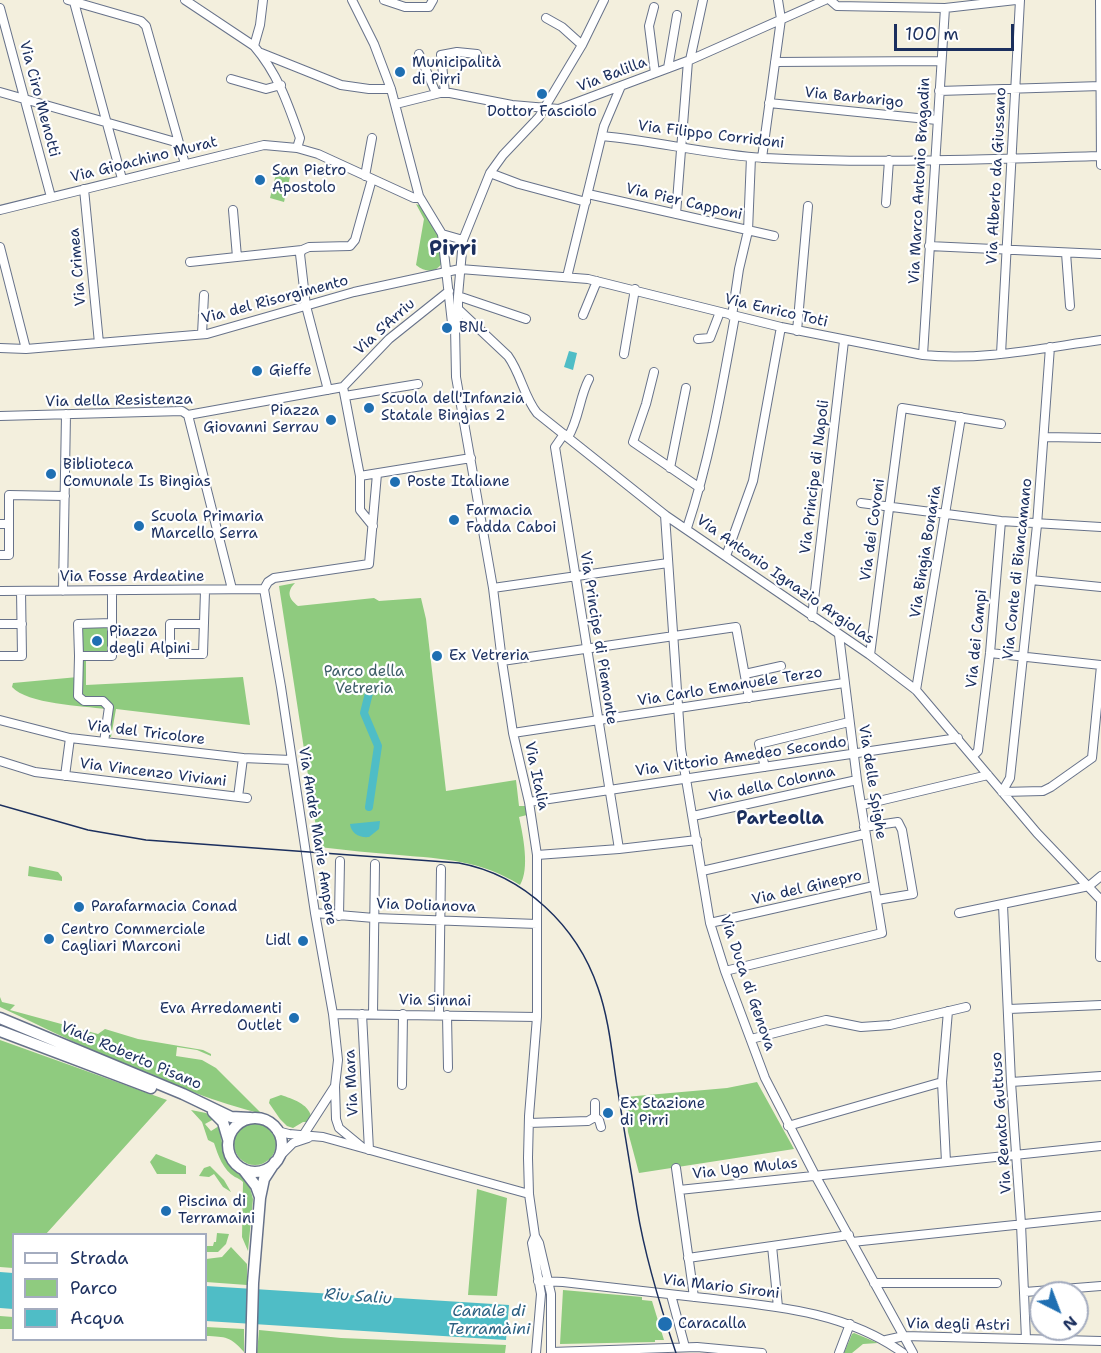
<!DOCTYPE html>
<meta charset="utf-8">
<style>
body{margin:0}
#map{position:relative;width:1101px;height:1353px;overflow:hidden;background:#f3efdd;font-family:"Shantell Sans",sans-serif}
canvas{display:block}
.legend{position:absolute;left:12px;top:1233px;width:195px;height:108px;box-sizing:border-box;background:#fff;border:2px solid #a4acbf;margin:0;padding:8px 10px;list-style:none;font-size:18px;color:#1b2f5e}
.legend li{display:flex;align-items:center;gap:12px;height:30px}
.legend b{width:30px;border:2px solid #a4acbf}
.north{position:absolute;left:1029px;top:1281px;width:60px;height:60px;box-sizing:border-box;background:#fff;border:2px solid #a4acbf;border-radius:50%;rotate:138deg;font-size:16px;font-weight:700;line-height:24px;text-align:center;color:#1b2f5e}
.north::after{content:'';display:block;margin:auto;width:21px;height:27px;background:#1f6fb2;clip-path:polygon(50% 0,100% 100%,50% 72%,0 100%)}
.scale{position:absolute;left:894px;top:24px;width:120px;height:27px;box-sizing:border-box;border:3px solid #1b2f5e;border-top:0;padding-left:8px;font-size:18px;line-height:21px;white-space:nowrap;color:#1b2f5e;-webkit-text-stroke:4px #fff;paint-order:stroke}
</style>
<div id="map">
<canvas width="1101" height="1353"></canvas>
<ul class="legend">
<li><b style="height:8px;background:#fff"></b>Strada</li>
<li><b style="height:16px;background:#8fcb7f"></b>Parco</li>
<li><b style="height:16px;background:#4fbdc6"></b>Acqua</li>
</ul>
<div class="north">N</div>
<div class="scale">100 m</div>
</div>
<script>
const c = document.querySelector('canvas').getContext('2d');
c.lineJoin = 'round';
function fillPath(path, color) { c.fillStyle = color; c.fill(path, 'evenodd'); }
function strokePath(path, color, width, dash) { c.strokeStyle = color; c.lineWidth = width; c.lineCap = dash ? 'butt' : 'round'; c.setLineDash(dash || []); c.stroke(path); }
function drawText(font, color, halo, rows, align = 'center') {
  c.font = font + ' "Shantell Sans",sans-serif'; c.lineWidth = 4.5; c.setLineDash([]); c.textBaseline = 'middle'; c.strokeStyle = halo; c.fillStyle = color; for (const [text, x, y, turn = 0] of rows) {
    c.save(); c.translate(x, y); c.rotate((+turn || 0) * Math.PI / 180); c.textAlign = isNaN(turn) ? turn : align; if (halo) c.strokeText(text, 0, 0); c.fillText(text, 0, 0); c.restore();
  }
}
fillPath(new Path2D(`
 M276,174L290,177L284,202L270,198Z
 M416,204L421,206L438,235L442,263C435,274 425,272 416,265L424,219Z
 M295,583C286,592 289,599 298,606L374,598L379,601L421,598L426,619L446,791L516,780L519,806H525L527,815L519,817C523,835 530,869 520,885C480,860 444,859 399,855C372,853 346,850 319,847L279,586Z
 M112,623V656H86V685L243,677L250,725L116,709L111,737H102L106,709C83,706 27,704 12,687L13,683L78,677V624Z
 M29,866L58,872L62,877V881L28,876Z
 M0,997L2,1002L15,1005L10,1010L98,1034L105,1029L138,1039L203,1050L211,1054V1056L197,1050L177,1047L176,1056L202,1060L216,1068L262,1114C171,1090 85,1047 0,1007Z
 M0,1040L167,1100L46,1234H14L13,1268L0,1267Z
 M757,1082L794,1149L639,1173L628,1132L625,1097L727,1088Z
 M281,1095C293,1099 308,1104 311,1116L308,1122H303L293,1128L287,1126L280,1119L269,1103L270,1099Z
 M191,1110L206,1113L214,1119L205,1124L211,1131L219,1126L225,1159L249,1184L253,1199L248,1251L242,1237L243,1182C241,1180 238,1178 235,1177C223,1170 218,1155 214,1143L208,1140L202,1122Z
 M234 1144a21 21 0 1 1 42 0a21 21 0 1 1-42 0Z
 M156,1154L186,1166V1174H157L150,1162Z
 M210,1166L224,1180L231,1192L223,1187L214,1174L209,1177L199,1176L204,1168Z
 M477,1189L507,1198L497,1296L468,1295Z
 M217,1233L229,1234L226,1244L218,1252H206V1246H213L214,1242H216Z
 M231,1247L247,1264V1285L206,1282V1259L222,1257Z
 M563,1290L642,1297V1300L652,1301L664,1340H655V1342L560,1344Z
 M0,1316L13,1317V1329H0Z
 M206,1327L244,1329V1352C230,1336 226,1337 206,1336Z
 M259,1330L341,1338L506,1345L505,1353H257Z
 M854,1333L878,1343L863,1344L852,1353H844L852,1334Z`), '#8fcb7f');
fillPath(new Path2D(`
 M569,351L577,353L573,370L564,367Z
 M380,821L379,829L369,837C359,838 351,833 350,824Z
 M0,1272L13,1273V1309L0,1308Z
 M206,1286L509,1305L506,1340L206,1321Z`), '#4fbdc6');
strokePath(new Path2D(`
 M369,693L364,713L378,746L369,807`), '#4fbdc6', 8);
const minor = new Path2D(`
 M68,0L141,21L146,26L185,164
 M185,0L254,46C278,74 288,104 300,138L297,148
 M352,0L374,44L391,89L419,196L442,234L452,323L455,326L456,377L493,588L502,661L513,733L529,802L537,855V1017L529,1116L528,1158L529,1194L535,1236L539,1243L551,1294V1353
 M384,0L405,7H429L433,0
 M830,0L837,6L945,8L1016,0
 M1100,0L1101,165
 M74,2L122,179
 M654,7L649,26L655,73
 M0,8L51,197
 M546,18L562,27L582,45
 M254,46L260,25L263,0
 M261,53L341,85L369,89H391
 M419,54L436,93
 M690,60L703,0
 M775,62L940,61
 M668,68L677,15
 M231,79L266,89L281,85
 M939,91L1101,86
 M0,92L179,143
 M445,93L441,55L457,52L477,54
 M769,103L937,120
 M396,104L440,93H450L512,105L559,109L690,60L825,0
 M602,136C657,141 710,155 765,158C876,164 989,159 1101,156
 M762,158L781,19L778,0
 M490,173L519,184L586,202
 M365,176L372,138
 M84,189L99,343
 M588,194L774,236
 M886,203L889,160
 M0,210L264,145L297,148L318,154L414,198H420
 M233,210L237,257
 M676,214L688,61
 M442,234L463,240
 M929,246L1101,254
 M0,247L26,349
 M302,250L300,254L306,306L328,390
 M1066,253L1070,306
 M190,262L302,250L309,247L350,246L355,240L372,179
 M567,277L604,126L621,86
 M458,296L526,319
 M458,309L508,356C521,374 524,397 537,413L665,515L870,655L916,690L1037,833L1101,900
 M583,315L597,281
 M732,316L739,269L748,231L751,157
 M455,326L458,322V296L463,240L490,173L503,155L539,117L582,45L604,0
 M797,331L808,206
 M202,334L204,295
 M698,339L710,338L720,312
 M0,348L26,349L207,334L354,292L460,269L588,279L781,327L923,355C982,361 1042,348 1101,340
 M624,354L635,289
 M1001,354L1020,0
 M923,355L945,8
 M654,372L646,404L633,442L700,488
 M343,387L360,476V510L373,526
 M343,387L389,339L449,291
 M345,396L418,384
 M188,415L232,589
 M0,416L182,411L188,415L343,387
 M564,434L555,447L619,849
 M568,437C579,420 579,398 589,379
 M1044,437L1101,438
 M670,468L686,388
 M360,476L471,458
 M861,503L1001,521L1101,527
 M665,515L681,749L710,923L725,971L765,1078L815,1175L913,1353
 M0,524H9V555H0
 M9,524V495L65,496
 M687,528C710,459 722,388 735,316
 M726,556L753,481L781,327
 M1031,580L1101,587
 M493,588L668,563
 M264,589L281,687L315,913L333,1014L338,1060L335,1086L336,1119L339,1128L362,1147
 M264,589L268,582L274,578L369,564L377,474
 M0,591L264,589
 M63,591L66,414
 M112,591V656H79L78,624L112,623
 M812,617L844,341
 M0,624H22
 M203,624H170V654H203L205,591
 M990,653L1101,665
 M870,655L902,408L1001,424
 M0,656H22L21,591
 M79,656L78,696L84,701H103L109,707L104,742
 M502,661L736,627L749,698
 M745,674L781,666
 M916,690L961,417
 M0,720L70,738L243,758L291,760
 M513,733L844,683
 M973,756L978,751L990,653L1001,521
 M0,761L35,772L247,798
 M765,767L759,744L849,722
 M65,776L70,738
 M1002,792L1010,778L1037,525L1050,347
 M1002,792L1043,791L1051,787L1092,758L1101,666
 M238,797L243,758
 M529,802L958,738
 M862,805L988,775
 M693,816L857,780
 M864,827L898,822L902,830L913,894L877,900
 M537,855L619,849L697,840
 M702,871L865,834
 M1003,905L1011,1082L1021,1224L1026,1339
 M315,913L374,918L537,924
 M959,913L1089,886L1101,876
 M339,916L340,861
 M710,923L874,886
 M1100,957L1101,903
 M725,971L882,933L857,780L839,635
 M1009,1009L1101,1005
 M333,1014L537,1017
 M362,1014L369,1150
 M373,1014L375,864
 M439,1015L441,869
 M447,1015L448,1068
 M751,1039L826,1020L861,1027L890,1025L966,1007
 M1011,1082L1101,1076
 M402,1085L403,1014
 M595,1117L599,1120L601,1127
 M529,1123L588,1121L595,1117V1103
 M788,1126L942,1082
 M277,1131L289,1134L323,1137L529,1194
 M304,1134L335,1086
 M278,1158L293,1143L308,1138
 M946,1162L942,1082L948,1011
 M676,1168L694,1297
 M679,1190L1101,1146
 M535,1236L532,1243L541,1294L536,1353
 M852,1242L1101,1216
 M772,1246L778,1307
 M688,1258L849,1235
 M538,1281L563,1282C610,1287 657,1293 704,1298C773,1306 845,1311 903,1353
 M874,1283H997
 M1025,1292L1101,1286
 M671,1295L685,1347
 M886,1340L904,1336L1101,1341
 M551,1352L697,1347L762,1353
 M839,1353L850,1324`);
const major = new Path2D(`
 M0,1018L183,1094L231,1117L250,1118
 M0,1031L151,1088
 M213,1112L223,1122L228,1139
 M228 1145a27 27 0 1 1 54 0a27 27 0 1 1-54 0Z
 M243,1169L256,1186L260,1197
 M251,1353L253,1283L260,1198L264,1179L275,1162`);
strokePath(minor, '#67728a', 10);
strokePath(major, '#67728a', 13);
strokePath(minor, '#fff', 8);
strokePath(major, '#fff', 10);
strokePath(new Path2D(`
 M0,805L88,830L146,840L459,863C524,875 577,926 598,988C609,1019 612,1054 617,1086C624,1127 630,1167 637,1208C645,1257 660,1306 676,1353`), '#1b2f5e', 1.5);
for (const [x, y, r, color] of [
 [400,72,6,"#1f6fb2"],
 [542,94,6,"#1f6fb2"],
 [260,180,6,"#1f6fb2"],
 [447,328,6,"#1f6fb2"],
 [257,371,6,"#1f6fb2"],
 [369,408,6,"#1f6fb2"],
 [331,420,6,"#1f6fb2"],
 [51,474,6,"#1f6fb2"],
 [395,482,6,"#1f6fb2"],
 [454,520,6,"#1f6fb2"],
 [139,526,6,"#1f6fb2"],
 [97,641,6,"#1f6fb2"],
 [437,656,6,"#1f6fb2"],
 [79,907,6,"#1f6fb2"],
 [49,939,6,"#1f6fb2"],
 [303,941,6,"#1f6fb2"],
 [294,1018,6,"#1f6fb2"],
 [608,1113,6,"#1f6fb2"],
 [166,1211,6,"#1f6fb2"],
 [665,1324,8,"#1f6fb2"]
]) { const dot = new Path2D(); dot.arc(x, y, r, 0, 2 * Math.PI); c.fillStyle = color; c.fill(dot); strokePath(dot, '#fff', 2); }
drawText('15px', '#1b2f5e', '#fff', [
 ["Municipalità",412,63],
 ["di Pirri",412,80],
 ["Dottor Fasciolo",542,112,"center"],
 ["San Pietro",272,171],
 ["Apostolo",272,188],
 ["BNL",459,328],
 ["Gieffe",269,371],
 ["Scuola dell'Infanzia",381,399],
 ["Statale Bingias 2",381,416],
 ["Piazza",319,411,"right"],
 ["Giovanni Serrau",319,428,"right"],
 ["Biblioteca",63,465],
 ["Comunale Is Bingias",63,482],
 ["Poste Italiane",407,482],
 ["Farmacia",466,511],
 ["Fadda Caboi",466,528],
 ["Scuola Primaria",151,517],
 ["Marcello Serra",151,534],
 ["Piazza",109,632],
 ["degli Alpini",109,649],
 ["Ex Vetreria",449,656],
 ["Parafarmacia Conad",91,907],
 ["Centro Commerciale",61,930],
 ["Cagliari Marconi",61,947],
 ["Lidl",291,941,"right"],
 ["Eva Arredamenti",282,1009,"right"],
 ["Outlet",282,1026,"right"],
 ["Ex Stazione",620,1104],
 ["di Pirri",620,1121],
 ["Piscina di",178,1202],
 ["Terramaini",178,1219],
 ["Caracalla",678,1324]
], 'left');
drawText('15px', '#1b2f5e', '#fff', [
 ["Via Balilla",612,75,-21],
 ["Via Barbarigo",854,98,6],
 ["Via Ciro Menotti",39,99,75],
 ["Via Filippo Corridoni",711,135,7],
 ["Via Gioachino Murat",144,160,-14],
 ["Via Alberto da Giussano",997,176,-87],
 ["Via Marco Antonio Bragadin",920,181,-87],
 ["Via Pier Capponi",684,202,13],
 ["Via Crimea",78,267,-95],
 ["Via del Risorgimento",275,300,-15],
 ["Via Enrico Toti",776,311,13],
 ["Via S'Arriu",385,327,-42],
 ["Via della Resistenza",119,401,-1],
 ["Via Principe di Napoli",815,477,-83],
 ["Via dei Covoni",873,530,-82],
 ["Via Bingia Bonaria",926,552,-81],
 ["Via Conte di Biancamano",1018,569,-84],
 ["Via Fosse Ardeatine",132,577],
 ["Via Antonio Ignazio Argiolas",785,580,35],
 ["Via Principe di Piemonte",598,638,81],
 ["Via dei Campi",977,639,-84],
 ["Via Carlo Emanuele Terzo",730,687,-9],
 ["Via del Tricolore",146,733,7],
 ["Via Vittorio Amedeo Secondo",741,757,-8],
 ["Via Vincenzo Viviani",153,773,7],
 ["Via Italia",536,776,78],
 ["Via delle Spighe",872,782,81],
 ["Via della Colonna",772,785,-12],
 ["Via Andrè Marie Ampere",317,836,81],
 ["Via del Ginepro",807,888,-13],
 ["Via Dolianova",426,906,2],
 ["Via Duca di Genova",747,983,71],
 ["Via Sinnai",435,1001,1],
 ["Viale Roberto Pisano",131,1056,23],
 ["Via Mara",352,1083,-93],
 ["Via Renato Guttuso",1002,1123,-94],
 ["Via Ugo Mulas",745,1169,-6],
 ["Via Mario Sironi",721,1287,7],
 ["Via degli Astri",958,1325,1]
]);
drawText('15px', '#3e5e68', '#fff', [
 ["Parco della",364,672],
 ["Vetreria",364,689]
]);
drawText('italic 16px', '#2d6182', '#fff', [
 ["Riu Saliu",358,1297,4],
 ["Canale di",489,1312],
 ["Terramàini",489,1330]
]);
drawText('bold 18px', '#1b2f5e', '#fff', [
 ["Parteolla",780,819]
]);
drawText('bold 21px', '#1b2f5e', '#fff', [
 ["Pirri",453,250]
]);
</script>
